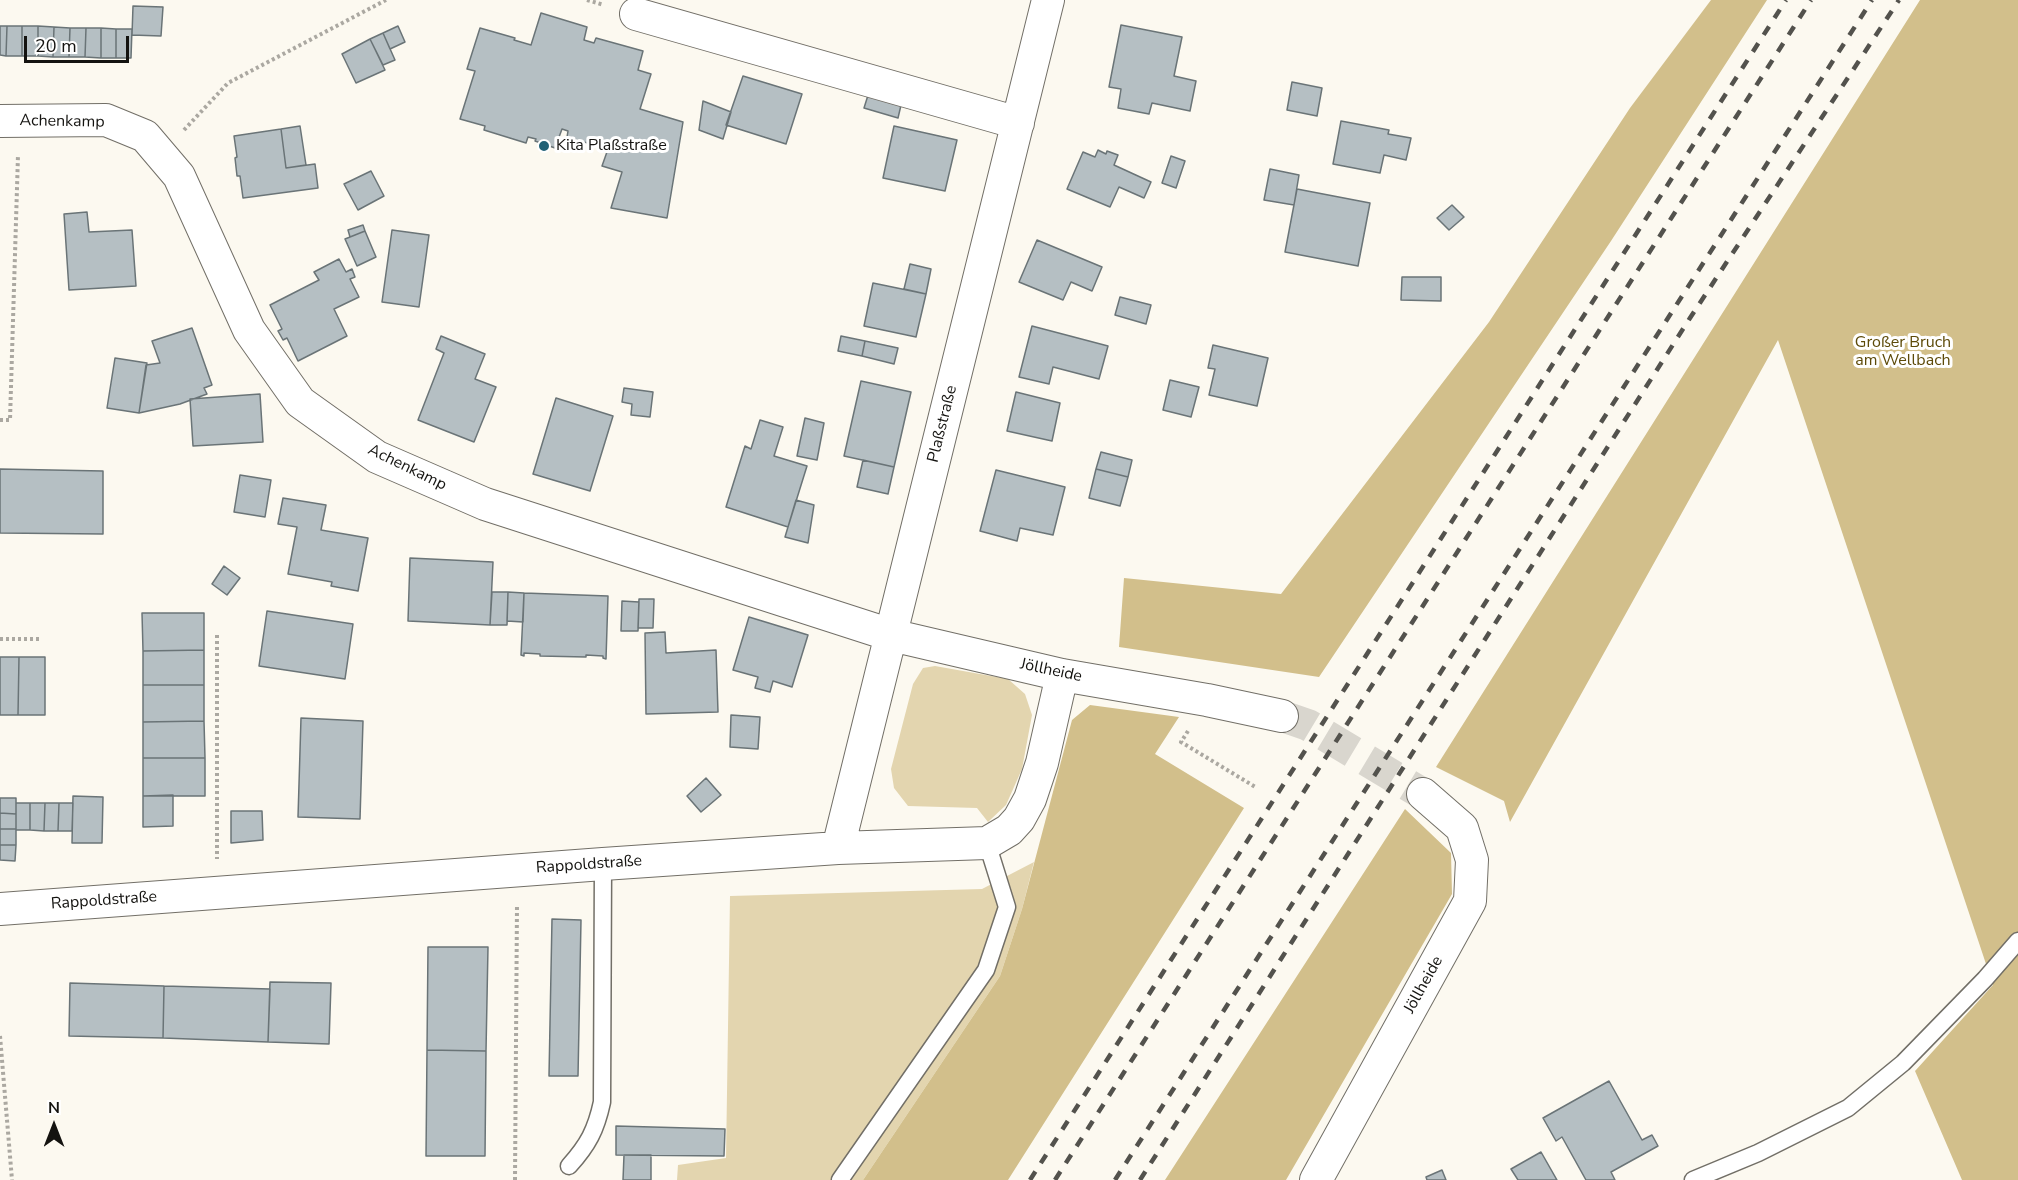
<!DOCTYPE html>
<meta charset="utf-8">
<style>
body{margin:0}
#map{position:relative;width:2018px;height:1180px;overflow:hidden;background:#fcf9f0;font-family:"Nunito Sans",sans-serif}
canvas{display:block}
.north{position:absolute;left:24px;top:1096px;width:60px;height:60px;-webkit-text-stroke:4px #fff;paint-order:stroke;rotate:0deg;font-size:16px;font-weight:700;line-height:24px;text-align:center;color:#141310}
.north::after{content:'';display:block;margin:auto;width:21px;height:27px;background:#141310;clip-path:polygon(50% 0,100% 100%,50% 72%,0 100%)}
.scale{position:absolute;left:24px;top:36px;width:105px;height:27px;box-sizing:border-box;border:3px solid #141310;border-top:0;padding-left:8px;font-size:18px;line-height:21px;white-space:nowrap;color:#141310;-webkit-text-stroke:4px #fff;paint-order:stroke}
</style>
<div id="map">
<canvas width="2018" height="1180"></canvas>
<div class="north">N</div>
<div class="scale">20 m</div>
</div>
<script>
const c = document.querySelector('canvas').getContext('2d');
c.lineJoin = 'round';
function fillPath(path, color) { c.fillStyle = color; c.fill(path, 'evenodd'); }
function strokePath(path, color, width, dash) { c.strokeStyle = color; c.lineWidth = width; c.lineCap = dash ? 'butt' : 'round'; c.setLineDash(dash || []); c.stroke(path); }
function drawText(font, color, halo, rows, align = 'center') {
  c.font = font + ' "Nunito Sans",sans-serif'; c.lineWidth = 6; c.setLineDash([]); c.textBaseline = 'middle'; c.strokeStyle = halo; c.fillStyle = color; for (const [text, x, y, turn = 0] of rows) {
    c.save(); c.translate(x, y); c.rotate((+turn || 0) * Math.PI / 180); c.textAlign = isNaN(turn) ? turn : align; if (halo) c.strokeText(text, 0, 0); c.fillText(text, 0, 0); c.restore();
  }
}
fillPath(new Path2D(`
 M935,666L1008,679L1025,694L1032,715L1022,769L1006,805L988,822L977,808L908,806L894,788L891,769L913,684L923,668Z
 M1034,862L1022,909L1000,976L863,1180H677L678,1165L726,1158L730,896L982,889Z`), '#e3d5af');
fillPath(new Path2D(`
 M1711,0H1767L1611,241L1319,677L1119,647L1124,578L1281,594L1489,322L1630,108Z
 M1920,0H2018V1180H1962L1915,1071L1993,985L1778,340L1510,822L1504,801L1436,767Z
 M1090,705L1179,717L1155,754L1244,808L1008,1180H863L1000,976L1022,909L1072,720Z
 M1405,809L1451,853L1452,894L1286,1180H1165Z`), '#d2bf8b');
const building = new Path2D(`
 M133,6L163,7L161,36L132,35Z
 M541,13L587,27L584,40L594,43L596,38L643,51L638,70L651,74L640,109L683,122L667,218L611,208L622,172L602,166L608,149L567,137L568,131L562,129L555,148L535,141L536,139L528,137L526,143L484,130L485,126L460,119L475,71L467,69L480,28L515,38L514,40L531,45Z
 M1121,25L1182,37L1174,76L1196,81L1190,111L1152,103L1149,114L1118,108L1121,89L1109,87Z
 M0,26H7L6,56L0,55Z
 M7,26H22V56H6Z
 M22,26H38V56H22Z
 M38,26L54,27L53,57L38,56Z
 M398,26L405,42L390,49L383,33Z
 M54,27L70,28L69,57H53Z
 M70,28H86L85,57H69Z
 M86,28H101V58L85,57Z
 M101,28L116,29V58H101Z
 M116,29H132L131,58H116Z
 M383,33L395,60L383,65L370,39Z
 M370,39L385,70L356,83L342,54Z
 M743,76L802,94L786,144L726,125Z
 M1292,82L1322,88L1317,116L1287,110Z
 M869,92L902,101L898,118L864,108Z
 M703,101L731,112L723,139L699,130Z
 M1341,121L1389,130L1388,134L1411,138L1406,160L1384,155L1380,173L1333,164Z
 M300,126L306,165L286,168L281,129Z
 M894,126L957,140L945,191L883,178Z
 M281,129L286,168L315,164L318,188L243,198L240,176H237L235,158L237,157L234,136Z
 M1098,150L1106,154L1107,151L1118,155L1114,165L1151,182L1144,198L1119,187L1110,207L1067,189L1083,152L1095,157Z
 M1171,156L1185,161L1176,188L1162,183Z
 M1270,169L1299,175L1294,205L1264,200Z
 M371,171L384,196L358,210L344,184Z
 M1297,189L1370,203L1358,266L1285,252Z
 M1452,205L1464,217L1449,230L1437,218Z
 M87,212L89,232L132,230L136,286L69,290L64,214Z
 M363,225L365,231L350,237L348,230Z
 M392,230L429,235L419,307L382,302Z
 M365,231L376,257L357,266L345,239Z
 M1037,240L1102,267L1092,291L1071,282L1063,300L1019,282Z
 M339,259L346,272L352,269L355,277L350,279L359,297L334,309L347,336L298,361L287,338L283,340L278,331L282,329L270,305L319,280L314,272Z
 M910,264L931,269L926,294L904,289Z
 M1402,277H1441V301L1401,300Z
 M873,283L926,294L916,337L864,326Z
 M1120,297L1151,305L1146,324L1115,315Z
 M1032,326L1108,346L1099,379L1053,367L1049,384L1019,377Z
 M192,328L212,385L204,388L207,394L180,404L139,413L146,365L160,363L152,341Z
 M441,336L485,354L475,379L496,387L474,442L418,420L444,353L436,349Z
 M841,336L865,341L862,356L838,351Z
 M865,341L898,348L894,364L862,356Z
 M1213,345L1268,358L1257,406L1209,395L1215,369L1208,368Z
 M115,358L147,363L139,413L107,408Z
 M1170,380L1199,387L1191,417L1163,410Z
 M861,381L911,392L894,467L844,456Z
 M624,388L653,392L650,417L631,415L632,404L622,402Z
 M1016,392L1060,403L1052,441L1007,431Z
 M260,394L263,442L193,446L190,399Z
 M556,398L613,416L590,491L533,474Z
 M805,418L824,423L817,460L797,456Z
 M760,420L783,427L774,456L807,466L788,527L726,507L745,446L751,449Z
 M1101,452L1132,460L1128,477L1096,469Z
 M863,460L894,467L888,494L857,487Z
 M0,469L103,471V534L0,533Z
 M1096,469L1128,477L1120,506L1089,498Z
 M996,470L1065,487L1053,535L1020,528L1017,541L980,531Z
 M240,475L271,480L265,517L234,512Z
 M283,498L326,505L321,530L368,538L358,591L331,586L332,582L288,574L297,527L278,524Z
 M796,500L814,505L808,543L785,537Z
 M410,558L493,562L490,625L408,621Z
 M224,566L240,578L227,595L212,584Z
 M492,592H508L507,625H490Z
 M508,592L524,593L523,622L507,621Z
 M524,593L608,596L606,659L603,658V656L586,655V657L540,656V654L524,653V656L521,655Z
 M639,599H654L653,628H638Z
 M622,601L639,602L638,631H621Z
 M267,611L353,624L345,679L259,666Z
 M142,613H204V650L143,651Z
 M749,617L808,635L792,687L773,681L770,692L755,688L758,677L733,670Z
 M665,632L666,653L716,650L718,712L646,714L645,633Z
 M204,650V685H143V651Z
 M0,657H19L18,715H0Z
 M19,657H45V715H18Z
 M143,685H204V721L143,722Z
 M731,715L760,717L758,749L730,747Z
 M301,718L363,721L360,819L298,817Z
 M204,721L205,758H143V722Z
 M143,758H205V796H143Z
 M706,778L721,795L701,812L687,796Z
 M173,795V826L143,827V796Z
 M73,796L103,797L102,843H72Z
 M0,798H16V814L0,813Z
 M16,803H30V830H16Z
 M30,803H45L44,831L30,830Z
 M45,803H59L58,831H44Z
 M59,803H73L72,831H58Z
 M231,811H262L263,840L231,843Z
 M0,813L16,814V829H0Z
 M0,829H16V845H0Z
 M0,845H16L15,861L0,860Z
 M552,919L581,920L578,1076H549Z
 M428,947H488L486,1051L427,1050Z
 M270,982L331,983L329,1044L268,1042Z
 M70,983L164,986L163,1038L69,1036Z
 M164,986L270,989L268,1042L163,1038Z
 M427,1050L486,1051L485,1156H426Z
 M1609,1081L1642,1140L1652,1135L1658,1146L1611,1172L1615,1180H1586L1562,1137L1556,1141L1543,1118Z
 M616,1126L725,1129L724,1156L616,1155Z
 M1541,1152L1557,1180H1518L1511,1169Z
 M624,1155H651V1180H623Z
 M1442,1170L1446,1180H1427L1426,1177Z`);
fillPath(building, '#b5bfc3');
strokePath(building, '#6a7477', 1.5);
strokePath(new Path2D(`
 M1282,716L1308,725L1423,794`), '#d9d6ce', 32, [32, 16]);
const lane = new Path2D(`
 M569,1166C588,1145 596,1130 602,1102L603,864
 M840,1180L986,970L1007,907L987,843
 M1693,1180L1758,1153L1848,1108L1903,1063L1985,979L2018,941`);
const street = new Path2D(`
 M636,14L1018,123
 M0,121L106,120L145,136L179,176L249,330L300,402L377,457L485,504L891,635L1062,675L1207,700L1282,716
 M838,848L1048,0
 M0,909L603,864L838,848L987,843L1009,830L1019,819L1030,799L1042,763L1062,675
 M1316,1180L1470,901L1472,860L1462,828L1423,794`);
strokePath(lane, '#726f67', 19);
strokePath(street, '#726f67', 34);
strokePath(new Path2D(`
 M587,0L604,5
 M184,130L228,83L386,0
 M0,420H10L18,155
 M217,635V859
 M0,639H40
 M1188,731L1181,742L1257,788
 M0,1036L12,1180
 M515,1180L517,905`), '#aba8a1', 4, [3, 3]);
strokePath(lane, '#fff', 16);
strokePath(street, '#fff', 32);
strokePath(new Path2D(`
 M1030,1180L1786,0
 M1055,1180L1811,0
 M1115,1180L1872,0
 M1140,1180L1690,318L1899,0`), '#53524d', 4.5, [10, 10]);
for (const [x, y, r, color] of [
 [544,146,6,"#206075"]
]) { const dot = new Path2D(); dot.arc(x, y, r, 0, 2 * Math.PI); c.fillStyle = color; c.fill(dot); strokePath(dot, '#fff', 2); }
drawText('16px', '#141310', '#fff', [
 ["Achenkamp",62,122,1],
 ["Plaßstraße",943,424,-76],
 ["Achenkamp",407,468,26],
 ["Jöllheide",1051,671,12],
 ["Rappoldstraße",589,865,-4],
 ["Rappoldstraße",104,901,-4],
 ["Jöllheide",1424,985,-61]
]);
drawText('16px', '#141310', '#fff', [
 ["Kita Plaßstraße",556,146]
], 'left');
drawText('16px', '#5d4a09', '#fff', [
 ["Großer Bruch",1903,343],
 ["am Wellbach",1903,361]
]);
</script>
